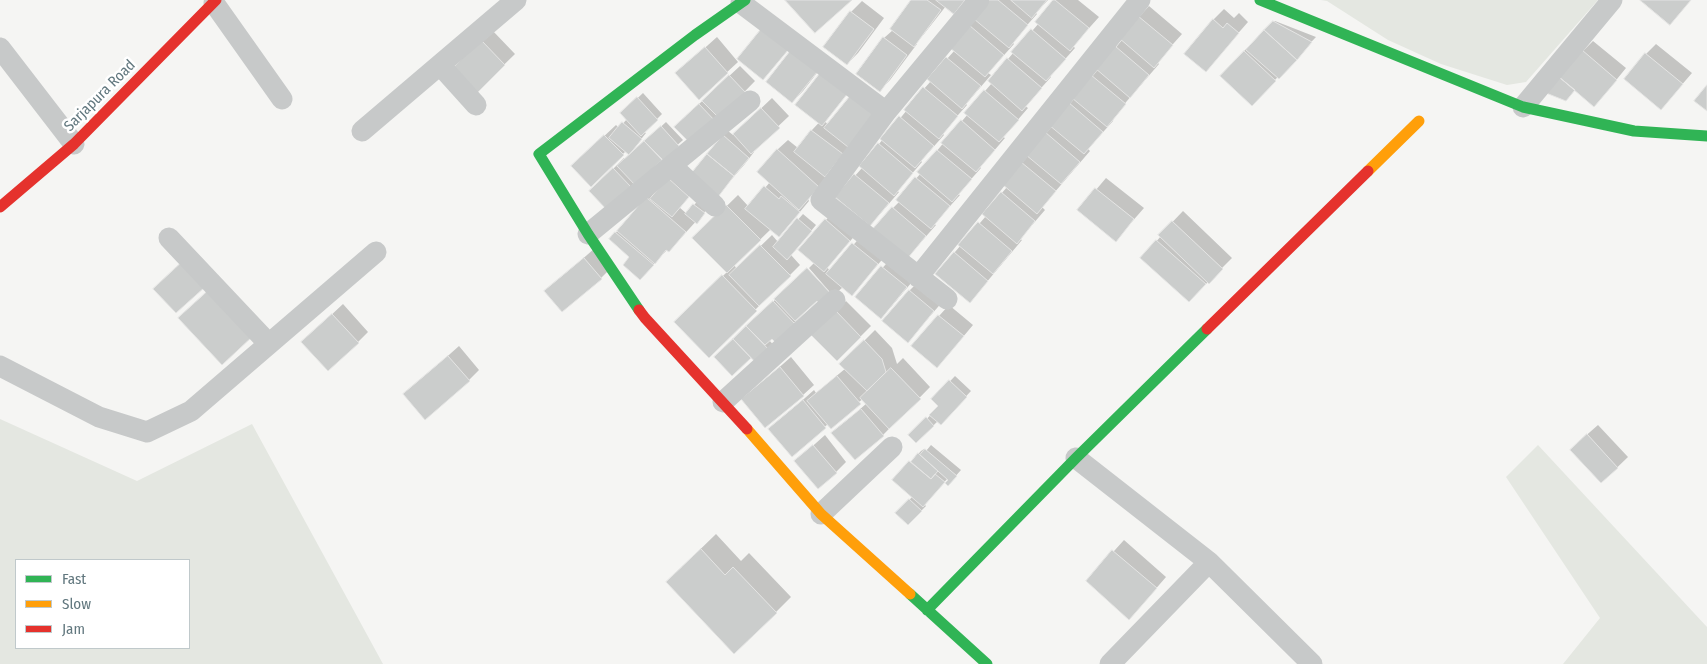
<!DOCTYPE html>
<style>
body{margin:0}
#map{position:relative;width:1707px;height:664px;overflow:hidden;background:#f5f5f3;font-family:"Fira Sans Condensed",sans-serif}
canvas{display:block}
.legend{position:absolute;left:15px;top:559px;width:175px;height:90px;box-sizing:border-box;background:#fff;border:1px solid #c0c9cb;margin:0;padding:6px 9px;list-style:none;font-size:15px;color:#61777e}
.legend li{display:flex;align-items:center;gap:10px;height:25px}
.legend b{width:25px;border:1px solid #c0c9cb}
</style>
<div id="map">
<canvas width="1707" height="664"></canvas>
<ul class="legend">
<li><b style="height:6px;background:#30b455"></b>Fast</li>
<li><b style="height:6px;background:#ff9f0a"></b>Slow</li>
<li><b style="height:6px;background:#e5322d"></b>Jam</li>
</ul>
</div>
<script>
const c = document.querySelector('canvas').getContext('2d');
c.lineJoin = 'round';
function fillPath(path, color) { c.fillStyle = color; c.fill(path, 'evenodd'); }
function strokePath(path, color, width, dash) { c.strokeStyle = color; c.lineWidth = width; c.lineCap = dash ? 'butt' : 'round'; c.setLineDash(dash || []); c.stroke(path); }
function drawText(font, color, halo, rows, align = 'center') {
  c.font = font + ' "Fira Sans Condensed",sans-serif'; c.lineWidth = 5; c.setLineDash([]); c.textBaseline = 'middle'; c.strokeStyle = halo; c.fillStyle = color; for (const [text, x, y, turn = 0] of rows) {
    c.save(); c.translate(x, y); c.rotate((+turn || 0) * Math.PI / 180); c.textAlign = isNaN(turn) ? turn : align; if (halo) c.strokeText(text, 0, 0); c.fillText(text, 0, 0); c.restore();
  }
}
fillPath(new Path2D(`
 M1321,0H1598L1526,82L1507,85L1441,64L1388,40L1327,1Z
 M0,419L137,481L252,424L383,664H0ZM16,560H189V648H16Z
 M1538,445L1707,627V664H1563L1600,618L1506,477Z`), '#e4e7e1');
fillPath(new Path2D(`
 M913,0H966L954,13L946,6L924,34L916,43L917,44L890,80L880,90L884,38L893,30Z
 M991,0H1048L1036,13L1037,14L1012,42L1014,44L988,73L991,75L966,104L967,105L942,133L944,135L921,161L922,162L897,191L899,192L880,214L837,196L862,168L879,144L907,110L906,109L931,81L929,79L955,50L952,48Z
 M1055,0H1078L1099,17L1073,46L1075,48L1050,76L1051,77L1025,106L1028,108L1003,137L1005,138L980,167L981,168L958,194L960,195L934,224L936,225L907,258L893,208L900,201L898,199L921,173L919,172L968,114L985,91L992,83L1008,59L1039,23Z
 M862,1L884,18L858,53L847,64L825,47L851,12Z
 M1149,6L1182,34L1157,62L1159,64L1114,116L1113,121L1088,149L1090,151L1042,207L1045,210L1020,239L1022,240L970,302L936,274L986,216L984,214L1007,187L1022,163L1122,40L1139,17Z
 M1224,9L1234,18L1239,13L1248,22L1206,70L1213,20Z
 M1275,21L1316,37L1252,104L1244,51Z
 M492,30L515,54L477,91L454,68Z
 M717,37L738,62L699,98L688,63Z
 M1593,41L1626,68L1604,95L1583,51Z
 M1656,44L1692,73L1661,109L1646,54Z
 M827,60L803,91L792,102L767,82Z
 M740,66L755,81L716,121L686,116Z
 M857,82L824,121L829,125L884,102L829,176L808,199L809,201L789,225L771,229L734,265L737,269L772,235L778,242L803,214L816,225L791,255L800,265L709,356L676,322L727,272L694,238L738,195L749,207L770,182L777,150L788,140L798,148L812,130Z
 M643,93L662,114L644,132L646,133L634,148L626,151L591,185L583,156L616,125L619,128L627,119L622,113Z
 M772,98L789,116L752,151L754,152L744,165L717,196L723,136L728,131L733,135Z
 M666,122L683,140L607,208L591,191L624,158L625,160Z
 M673,174L693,192L679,207L687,214L699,199L709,207L669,251L667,250L645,273L631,257L610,239L647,198Z
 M1106,178L1144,208L1116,240L1079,210Z
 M836,209L860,230L827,267L830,271L864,233L888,253L852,294L843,287L833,296L817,299L794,323L769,340L777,349L751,356L732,375L715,357L776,299L829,291L809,268L815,262L826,220Z
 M1183,211L1232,258L1200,290L1142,258L1161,236L1160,235Z
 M595,248L611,268L601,278L546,291Z
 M893,256L917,276L891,307L857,297Z
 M920,280L944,300L918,330L910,290Z
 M846,301L871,326L837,360L812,334Z
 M343,304L368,332L358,342L313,332Z
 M949,305L973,325L947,356L939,316Z
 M875,330L892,348L897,364L903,358L930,387L883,435L833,433L867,403L863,399L828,424L792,455L770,429L814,390L816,393L846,368L841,364Z
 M459,346L479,370L469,380L405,394Z
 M791,357L814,385L803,395L743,399Z
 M955,376L971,391L940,424L938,421L916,442L910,435L940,406L933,399Z
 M1598,425L1628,457L1602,482L1582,439Z
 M825,435L846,462L836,472L796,461Z
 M931,445L961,470L953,479L949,480L948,478L924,504L926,506L908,524L897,513L913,496L894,480L921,451L924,449L926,451Z
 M716,534L741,561L749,553L791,597L776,612L682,567Z
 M1124,540L1166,577L1140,607L1087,581Z`), '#0003');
const building = new Path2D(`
 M785,0H852L815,33Z
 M911,0H927L941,10L914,47L890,29Z
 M936,0H965L954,14Z
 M990,0H998L1028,25L1009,48L974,19Z
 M1011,0H1047L1032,18Z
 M1053,0H1055L1089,28L1070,51L1035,22Z
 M1640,0H1691L1670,25Z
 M850,11L874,29L847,65L823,47Z
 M1138,16L1173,45L1154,68L1119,38Z
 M1213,19L1223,28L1227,23L1239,33L1206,72L1184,54Z
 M1273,21L1312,42L1297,60L1264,30Z
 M969,25L1004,55L985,77L950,48Z
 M762,28L789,49L763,80L737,59Z
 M1031,29L1066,59L1046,81L1011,52Z
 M1264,30L1297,60L1279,79L1246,50Z
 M883,37L907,55L880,92L856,74Z
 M481,40L505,65L477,93L453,68Z
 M1115,46L1149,75L1130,98L1095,68Z
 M705,47L728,73L699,100L675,73Z
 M791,50L818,71L792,103L766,82Z
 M1582,50L1617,80L1594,107L1559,77Z
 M1244,51L1276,81L1252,106L1220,76Z
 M1645,53L1683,84L1661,110L1624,79Z
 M946,57L981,86L962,109L927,79Z
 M1007,58L1042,88L1022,111L988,81Z
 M821,72L848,93L822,126L795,105Z
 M729,75L746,93L719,118L702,101Z
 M1091,75L1126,104L1107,127L1072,98Z
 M1559,77L1575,90L1566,101L1546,93Z
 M1707,85V111L1694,101Z
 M923,87L958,116L939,139L904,110Z
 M984,90L1019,120L999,142L964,113Z
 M851,95L875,114L848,147L824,128Z
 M637,97L658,120L641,136L620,113Z
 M1068,102L1103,132L1084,154L1049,125Z
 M699,104L716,122L692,145L674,127Z
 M761,108L780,128L751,154L733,134Z
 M899,116L934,146L915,168L880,139Z
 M961,120L995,150L976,172L941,143Z
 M622,122L642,139L629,155L609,138Z
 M661,126L679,146L664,161L644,141Z
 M811,130L843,154L825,177L794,152Z
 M1045,132L1080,162L1061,184L1026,155Z
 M604,135L624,155L591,187L571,166Z
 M723,135L749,158L734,176L707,154Z
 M644,141L662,160L635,185L617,166Z
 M878,143L913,173L894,196L859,166Z
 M777,149L819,187L799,210L757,172Z
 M937,150L972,179L952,202L917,172Z
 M707,154L734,176L718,197L690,175Z
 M1021,162L1056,191L1037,214L1002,184Z
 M613,168L631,187L607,210L589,191Z
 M854,174L889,203L870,226L835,197Z
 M915,177L950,206L931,229L896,200Z
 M668,178L689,197L672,217L650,199Z
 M764,186L779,199L781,196L800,212L779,237L745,209Z
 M1095,188L1134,219L1116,242L1077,210Z
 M1001,192L1035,221L1017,244L982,214Z
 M646,197L686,232L669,252L666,250L655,264L617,231Z
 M693,204L705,213L697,224L685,214Z
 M726,205L761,240L727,273L692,238Z
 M892,207L926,236L907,259L872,230Z
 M797,218L812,231L787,260L773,247Z
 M825,219L850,241L824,272L798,250Z
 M1172,221L1223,269L1209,284L1158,235Z
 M978,222L1012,251L993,274L958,245Z
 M615,232L654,265L640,280L623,265L629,257L609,239Z
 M1156,240L1206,284L1189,302L1140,258Z
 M852,243L878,264L852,296L826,274Z
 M760,245L791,276L759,306L729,275Z
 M954,252L988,281L970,303L935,274Z
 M584,258L602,279L562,312L544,291Z
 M182,262L205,287L176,313L153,289Z
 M881,266L907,287L881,319L855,297Z
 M807,268L834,297L823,308L817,301L795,321L774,299Z
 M722,275L757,311L709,358L674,322Z
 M210,289L253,336L222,365L178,318Z
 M909,290L934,311L908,343L882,321Z
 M773,301L795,324L775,342L772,339L765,345L746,326Z
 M835,310L861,337L837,361L810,334Z
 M332,314L359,343L328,371L301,342Z
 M938,315L964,336L937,368L911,346Z
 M746,326L773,354L760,367L733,339Z
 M733,339L751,358L732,376L714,357Z
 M864,340L882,359L886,372L867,391L839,364Z
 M448,356L470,381L425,420L403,394Z
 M780,367L804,396L765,428L741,399Z
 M891,368L921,399L889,429L860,398Z
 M837,376L861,404L831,429L807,401Z
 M949,380L967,397L941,425L929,415L938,406L931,399Z
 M803,400L826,428L792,457L768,429Z
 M861,409L884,436L855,460L831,433Z
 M926,417L934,426L916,443L908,435Z
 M1587,434L1618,468L1601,483L1570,450Z
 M813,445L837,473L818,489L794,461Z
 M925,449L957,476L948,486L945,483L948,480L920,455Z
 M918,453L938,471L931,479L911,462Z
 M909,461L931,479L935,474L945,482L923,507L892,480Z
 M909,499L922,511L908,525L895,513Z
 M701,549L725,575L733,567L777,613L734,654L666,582Z
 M1112,550L1157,588L1129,620L1086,581Z`);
fillPath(building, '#cbcdcc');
strokePath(building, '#e4e4e3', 1);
strokePath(new Path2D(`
 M214,3L282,99
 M741,3L886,112
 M0,48L74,144
 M440,65L476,105
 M1523,107L1612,0
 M362,131L516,0
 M672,166L715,206
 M588,234L750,101
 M169,238L269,344
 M918,277L1140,0
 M947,299L821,200L886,112L979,0
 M0,366L99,417L147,432L191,411L376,252
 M723,402L835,300
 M1076,458L1209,562L1312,664
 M821,514L892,447
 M1110,664L1209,562`), '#c7c9c9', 21);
strokePath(new Path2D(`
 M1260,0L1523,107L1634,131L1707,136
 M639,310L588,234L539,154L695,35L745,0
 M910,594L987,664
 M927,610L1076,458L1207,329`), '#30b455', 11);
strokePath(new Path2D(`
 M1368,171L1419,121
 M747,429L821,514L910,594`), '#ff9f0a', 11);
strokePath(new Path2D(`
 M0,207L74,144L216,0
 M639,310L645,318L747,429
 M1207,329L1368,171`), '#e5322d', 11);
drawText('15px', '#61777e', '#fff', [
 ["Sarjapura Road",100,96,-45]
]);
</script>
